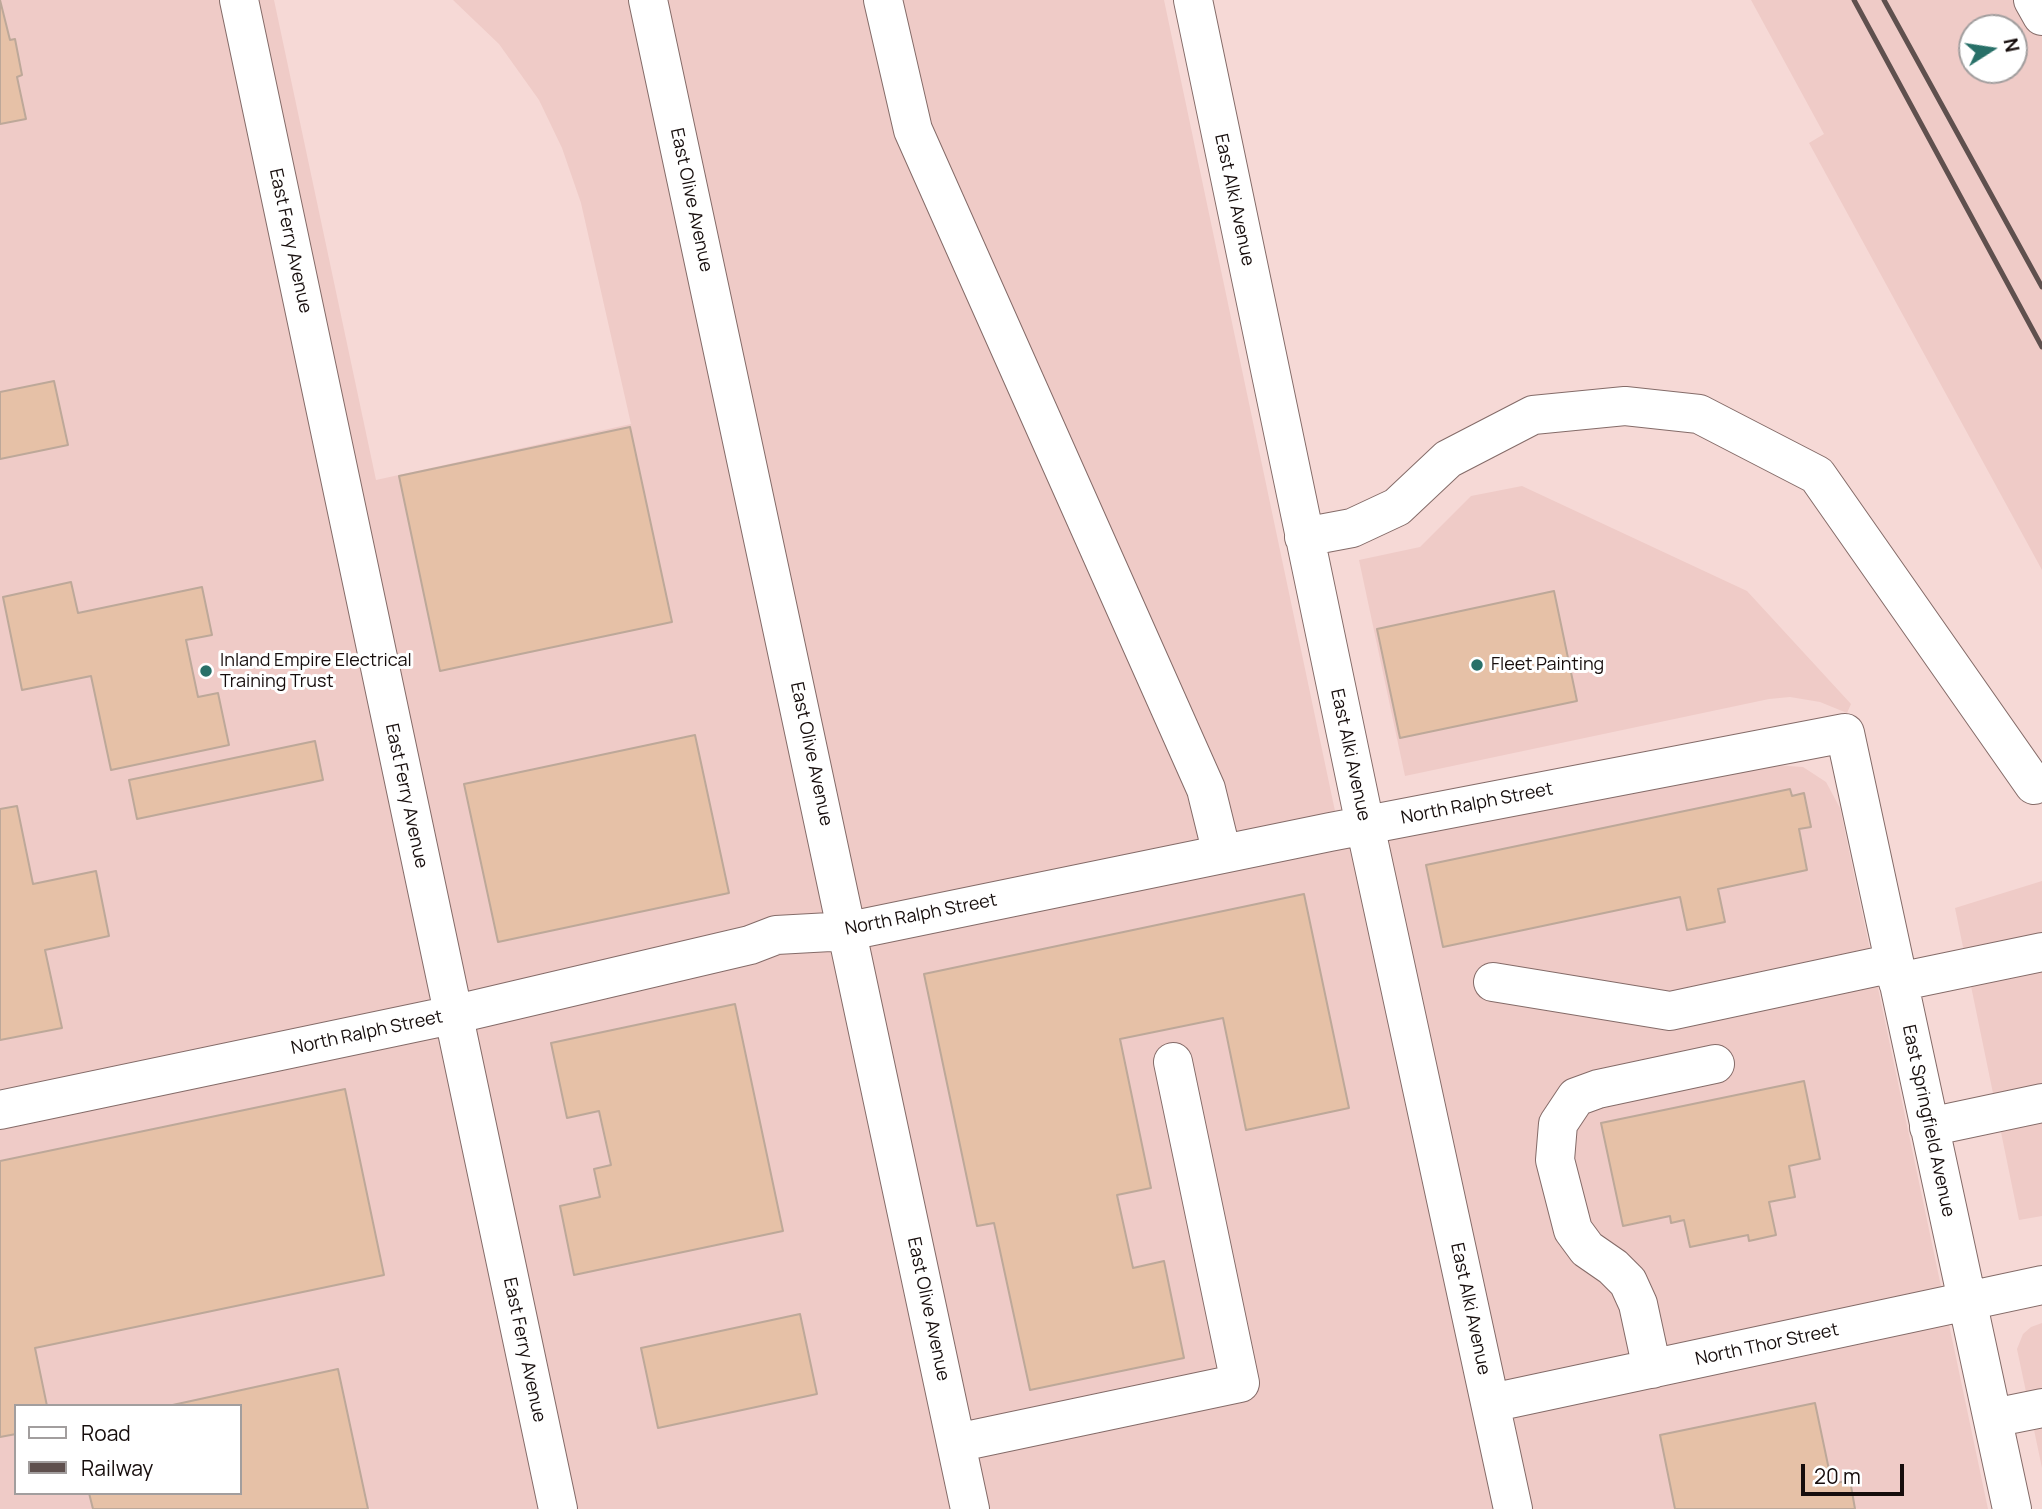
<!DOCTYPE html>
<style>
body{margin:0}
#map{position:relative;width:2042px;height:1509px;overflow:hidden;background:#f6d9d6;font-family:Manrope,sans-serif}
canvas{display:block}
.legend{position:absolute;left:14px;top:1404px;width:228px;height:91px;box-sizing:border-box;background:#fff;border:2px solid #a29e9e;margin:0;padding:9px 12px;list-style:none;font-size:21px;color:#160d0c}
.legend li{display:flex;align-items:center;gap:14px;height:35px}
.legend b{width:35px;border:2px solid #a29e9e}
.north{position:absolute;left:1958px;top:14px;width:70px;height:70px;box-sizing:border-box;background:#fff;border:2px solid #a29e9e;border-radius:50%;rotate:78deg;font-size:19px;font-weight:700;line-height:28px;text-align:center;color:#160d0c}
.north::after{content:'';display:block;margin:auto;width:24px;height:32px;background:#287068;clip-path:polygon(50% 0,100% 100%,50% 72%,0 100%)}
.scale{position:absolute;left:1801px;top:1464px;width:103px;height:32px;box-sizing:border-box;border:4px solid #160d0c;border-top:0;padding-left:9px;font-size:21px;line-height:24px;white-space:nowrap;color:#160d0c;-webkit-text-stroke:5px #fff;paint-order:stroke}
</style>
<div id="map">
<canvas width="2042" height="1509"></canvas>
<ul class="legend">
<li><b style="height:9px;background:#fff"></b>Road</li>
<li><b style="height:9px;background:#5f504e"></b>Railway</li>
</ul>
<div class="north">N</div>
<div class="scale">20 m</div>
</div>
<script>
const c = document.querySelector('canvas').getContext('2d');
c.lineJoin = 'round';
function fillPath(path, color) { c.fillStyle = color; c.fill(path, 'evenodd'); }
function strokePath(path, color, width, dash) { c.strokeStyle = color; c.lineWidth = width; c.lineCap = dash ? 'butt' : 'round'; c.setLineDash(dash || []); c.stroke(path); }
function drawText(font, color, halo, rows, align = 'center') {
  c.font = font + ' Manrope,sans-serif'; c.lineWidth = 6; c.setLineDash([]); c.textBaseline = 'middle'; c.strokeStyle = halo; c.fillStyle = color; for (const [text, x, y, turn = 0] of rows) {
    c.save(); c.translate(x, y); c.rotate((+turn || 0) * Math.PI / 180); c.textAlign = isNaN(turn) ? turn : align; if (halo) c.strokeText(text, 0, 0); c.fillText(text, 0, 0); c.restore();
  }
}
fillPath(new Path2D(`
 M0,0H274L376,480L631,424L581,203L562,148L539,100L499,44L453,0H1164L1343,849L1774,765L1803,767L1826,782L1840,808L1988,1509H0ZM16,1406H240V1493H16Z
 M1751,0H2042V570L1809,143L1824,134ZM1972,28H2014V70H1972Z
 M1522,486L1747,591L1851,704L1847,713L1820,702L1790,697L1769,699L1405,776L1359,560L1420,547L1471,496Z
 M2042,881V1216L2019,1220L1955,908Z
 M2042,1323V1468L2017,1349L2023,1334L2031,1327Z`), '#efcbc7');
const building = new Path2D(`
 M0,0L10,40L15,39L22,75L17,77L26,119L0,124Z
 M54,381L68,445L0,459V392Z
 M630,427L672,622L440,671L399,476Z
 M71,582L78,613L202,587L212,635L186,640L198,697L218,693L229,745L111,770L91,676L22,690L3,597Z
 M1554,591L1577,701L1400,738L1377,629Z
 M695,735L729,893L498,942L464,784Z
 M315,741L323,780L137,819L129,780Z
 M1790,789L1792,796L1804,793L1811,827L1799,829L1807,870L1718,889L1725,922L1687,930L1680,897L1443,947L1426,865Z
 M17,806L33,884L96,871L109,936L45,950L62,1028L0,1040V809Z
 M1304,894L1349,1108L1246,1130L1223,1018L1120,1039L1151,1188L1117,1195L1133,1268L1164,1261L1184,1358L1030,1390L994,1223L977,1226L924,974Z
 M735,1004L783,1231L574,1275L560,1206L600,1197L594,1169L611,1165L599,1111L567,1118L551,1043Z
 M1804,1081L1820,1159L1789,1166L1795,1197L1769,1202L1776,1235L1749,1241L1748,1235L1690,1247L1684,1220L1671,1223L1670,1216L1623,1226L1601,1123Z
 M345,1089L384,1275L35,1348L47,1406H16V1434L0,1437V1161Z
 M800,1314L817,1394L658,1428L641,1348Z
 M338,1369L368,1509H93L89,1493H240V1406H168Z
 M1815,1403L1832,1484L1850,1480L1855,1509H1675L1660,1435Z`);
fillPath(building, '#e6c1a7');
strokePath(building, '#bda899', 2);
const minor = new Path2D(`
 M239,0L558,1509
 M648,0L970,1509
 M883,0L913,130L1206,789L1222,854
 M1193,0L1365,825L1513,1509
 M2033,0L2042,16
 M1304,537L1352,528L1397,507L1448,459L1533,415L1625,406L1699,414L1817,475L2034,785
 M1493,982L1670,1011L1894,963
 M1898,982L2042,952
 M0,1110L452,1015L750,945L776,935L849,931L1330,832L1845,733L2012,1509
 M1929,1127L2042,1103
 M1652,1369L1638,1304L1628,1282L1613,1267L1587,1249L1573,1230L1555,1160L1558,1124L1576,1097L1598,1089L1715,1064
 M1491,1403L2042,1285
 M1993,1418L2042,1408
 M956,1443L1240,1383L1173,1062`);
strokePath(minor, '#846b68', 40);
strokePath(minor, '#fff', 38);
strokePath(new Path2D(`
 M1854,0L2042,347
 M1884,0L2042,287`), '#5f504e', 5);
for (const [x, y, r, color] of [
 [1477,665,7,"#287068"],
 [206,671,7,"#287068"]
]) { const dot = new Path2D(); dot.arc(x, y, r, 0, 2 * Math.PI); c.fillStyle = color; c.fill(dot); strokePath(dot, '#fff', 2.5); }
drawText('18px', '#160d0c', '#fff', [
 ["East Olive Avenue",691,200,78],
 ["East Alki Avenue",1234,200,78],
 ["East Ferry Avenue",290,241,78],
 ["East Olive Avenue",811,754,78],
 ["East Alki Avenue",1350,755,78],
 ["East Ferry Avenue",406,796,78],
 ["North Ralph Street",1477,804,-11],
 ["North Ralph Street",921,915,-11],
 ["North Ralph Street",367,1033,-12],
 ["East Springfield Avenue",1928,1121,78],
 ["East Olive Avenue",928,1309,78],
 ["East Alki Avenue",1470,1309,78],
 ["North Thor Street",1767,1345,-12],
 ["East Ferry Avenue",524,1350,78]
]);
drawText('18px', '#160d0c', '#fff', [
 ["Inland Empire Electrical",220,661],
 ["Training Trust",220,682],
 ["Fleet Painting",1491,665]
], 'left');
</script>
